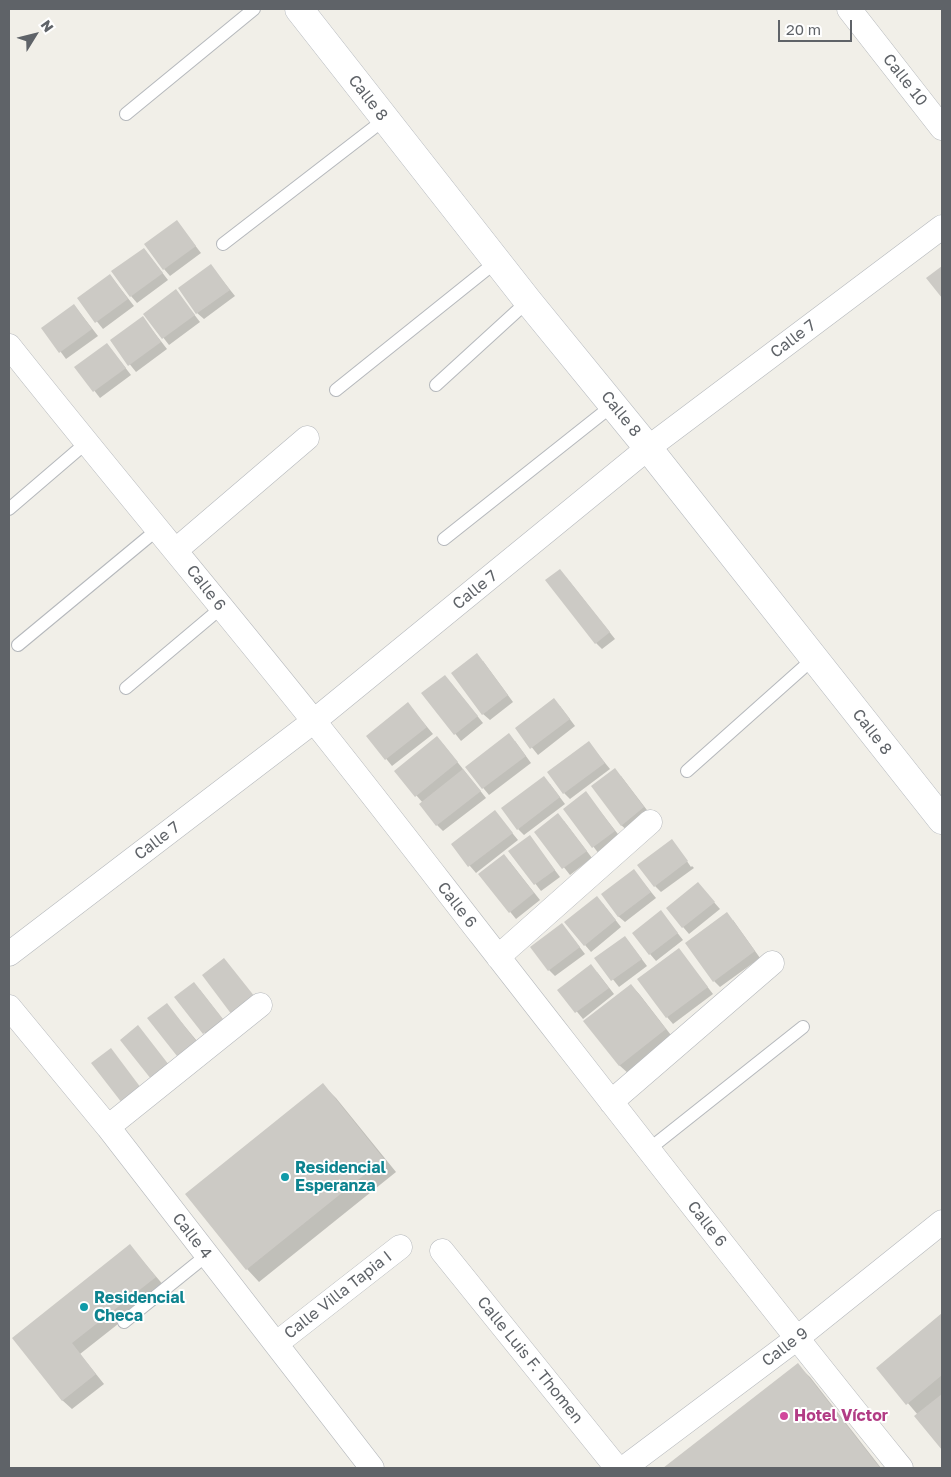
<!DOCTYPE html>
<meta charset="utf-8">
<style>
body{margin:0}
#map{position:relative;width:951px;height:1477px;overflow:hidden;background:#f1efe8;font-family:"Golos Text",sans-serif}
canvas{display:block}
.frame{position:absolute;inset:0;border:10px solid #5f6368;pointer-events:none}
.north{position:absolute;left:10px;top:10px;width:50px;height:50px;-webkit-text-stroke:4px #fff;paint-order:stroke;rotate:54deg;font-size:14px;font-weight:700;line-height:20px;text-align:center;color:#5f6368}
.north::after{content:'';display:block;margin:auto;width:18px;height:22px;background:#5f6368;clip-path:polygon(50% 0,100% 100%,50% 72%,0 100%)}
.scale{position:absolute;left:778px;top:20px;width:74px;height:22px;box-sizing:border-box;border:2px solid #5f6368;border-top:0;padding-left:6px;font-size:15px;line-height:18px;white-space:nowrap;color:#5f6368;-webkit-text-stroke:4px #fff;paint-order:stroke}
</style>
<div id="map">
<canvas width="951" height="1477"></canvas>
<div class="frame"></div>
<div class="north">N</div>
<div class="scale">20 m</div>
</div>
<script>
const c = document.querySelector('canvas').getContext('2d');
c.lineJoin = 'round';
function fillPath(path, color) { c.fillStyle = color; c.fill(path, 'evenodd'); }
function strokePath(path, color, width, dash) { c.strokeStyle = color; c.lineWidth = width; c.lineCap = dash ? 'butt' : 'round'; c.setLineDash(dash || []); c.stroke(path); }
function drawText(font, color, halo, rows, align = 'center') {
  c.font = font + ' "Golos Text",sans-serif'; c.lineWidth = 4; c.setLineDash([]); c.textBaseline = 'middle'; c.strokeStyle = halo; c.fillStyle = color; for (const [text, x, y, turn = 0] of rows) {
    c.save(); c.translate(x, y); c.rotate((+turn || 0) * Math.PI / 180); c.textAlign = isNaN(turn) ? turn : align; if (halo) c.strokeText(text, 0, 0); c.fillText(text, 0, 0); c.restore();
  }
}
fillPath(new Path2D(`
 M177,222L201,253L170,276L164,269Z
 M144,249L168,280L137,303L131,296Z
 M211,266L235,296L204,319L197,313Z
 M110,275L134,306L103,329L78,298Z
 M176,291L200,322L169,345L145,314Z
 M74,305L98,336L66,359L43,328Z
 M143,318L167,349L136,372L111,341Z
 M107,344L131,375L100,398L76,367Z
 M566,577L615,639L602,649L596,643Z
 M483,661L513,702L490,720L483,714Z
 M451,683L483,723L461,741L423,693Z
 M408,704L433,734L392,766L368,736Z
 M560,706L575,726L538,755L517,729Z
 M515,741L531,763L489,795L466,767Z
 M589,743L610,769L570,799L564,793Z
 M443,744L486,798L443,831L437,825L423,803L395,771Z
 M621,776L650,814L628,831L621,825Z
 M550,784L565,804L524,835L518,829Z
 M586,793L621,838L599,854L565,809Z
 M495,812L518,840L476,873L452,845Z
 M564,821L592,858L570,875L536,832Z
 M530,837L560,877L541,891L510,851Z
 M672,840L691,867L692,866L694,868L661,892L655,886Z
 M510,862L540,900L516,919L480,875Z
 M634,871L656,898L625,922L618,916Z
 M698,884L720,909L689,934L667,908Z
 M603,904L621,927L591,952L585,945Z
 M661,912L683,940L656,961L650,954Z
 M733,920L760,958L720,987L714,981Z
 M562,924L585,954L555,976L549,970Z
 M625,937L647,966L619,987L596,958Z
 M679,950L713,994L673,1024L667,1017Z
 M597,972L614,994L583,1019L559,990Z
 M631,985L640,995L674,1039L629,1074L619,1065Z
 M200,990L228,1026L211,1040L176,997Z
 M167,1005L202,1047L184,1062L178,1055Z
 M323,1085L336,1098L396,1172L259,1282L247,1269Z
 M130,1246L165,1287L80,1354L104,1384L72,1409L62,1400L14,1338Z
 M942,1315V1448L916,1417L918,1415L878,1368Z
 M797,1365L810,1377L881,1468H665Z`), '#0003');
fillPath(new Path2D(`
 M177,220L196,246L163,270L144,244Z
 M144,248L163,273L130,297L111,271Z
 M211,264L230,290L196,314L178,288Z
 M942,266V298L926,278Z
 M110,274L128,299L95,323L77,298Z
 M176,289L195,315L162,339L143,314Z
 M74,304L92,329L59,353L41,328Z
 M143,316L161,342L128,366L110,340Z
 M107,343L126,368L93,392L74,367Z
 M560,569L610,632L595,644L545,580Z
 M477,653L508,695L482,715L451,673Z
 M445,675L478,716L454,735L421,693Z
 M554,698L570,719L530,749L515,728Z
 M408,702L427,727L385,760L366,736Z
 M509,733L526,756L482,789L465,767Z
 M437,736L458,762L415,797L394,771Z
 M589,741L605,763L563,794L547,772Z
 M615,768L644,807L621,826L591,786Z
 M463,769L481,791L436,826L419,804Z
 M544,776L560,797L517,830L501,808Z
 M586,791L615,831L592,848L563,809Z
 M495,810L513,833L468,867L451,844Z
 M558,813L587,851L562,869L534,832Z
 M530,835L555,870L534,885L508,851Z
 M672,839L688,861L654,887L637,865Z
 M504,854L534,893L509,913L478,874Z
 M634,869L651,892L618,917L601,894Z
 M698,882L715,902L682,928L666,908Z
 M597,896L616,920L584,946L564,922Z
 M661,910L678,933L649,955L632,933Z
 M727,912L755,951L713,982L685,943Z
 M562,923L580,947L548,971L530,947Z
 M625,936L642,959L611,981L594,958Z
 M679,948L708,987L666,1018L637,979Z
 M224,958L255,997L232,1015L202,975Z
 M591,964L609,988L575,1013L557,990Z
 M194,982L223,1019L203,1034L174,997Z
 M631,984L666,1029L619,1066L583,1021Z
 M167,1003L196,1041L177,1056L147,1018Z
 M138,1025L169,1065L151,1079L120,1040Z
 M111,1048L141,1088L122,1103L91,1063Z
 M323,1083L384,1159L246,1270L185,1194Z
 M130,1244L156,1277L72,1343L96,1374L62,1401L12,1338Z
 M942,1313V1375L906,1405L876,1368Z
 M798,1363L880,1468H663Z
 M942,1394V1450L914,1416Z`), '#cccac5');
const lane = new Path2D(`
 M126,114L254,9
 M223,244L385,119
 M436,385L528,301
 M336,390L497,261
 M9,509L86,443
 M444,539L613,405
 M18,645L158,529
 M126,688L221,608
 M687,771L814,658
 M648,1150L803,1027
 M124,1322L207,1255`);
const street = new Path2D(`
 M849,9L942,128
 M9,346C109,472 213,595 313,720C370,791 426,864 482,936C621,1114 759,1293 901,1468
 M176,550L307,438
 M9,954L314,721L648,448L942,227
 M498,957L650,822
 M9,1007L108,1127L372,1468
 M611,1102L772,963
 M108,1127L260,1005
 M442,1251L617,1468
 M277,1343L400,1247
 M624,1468L796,1339L942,1222`);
const secondary = new Path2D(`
 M299,9L528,301L648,448L942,820`);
strokePath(lane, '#b5b8bc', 14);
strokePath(street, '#b5b8bc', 25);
strokePath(secondary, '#b6babf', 29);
strokePath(lane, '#fff', 12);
strokePath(street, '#fff', 24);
strokePath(secondary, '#fff', 28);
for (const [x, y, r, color] of [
 [285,1177,5,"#0f9aa8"],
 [84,1307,5,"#0f9aa8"],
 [784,1416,5,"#d1479c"]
]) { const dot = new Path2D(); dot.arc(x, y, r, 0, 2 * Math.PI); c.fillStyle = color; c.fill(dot); strokePath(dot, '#fff', 2); }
drawText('16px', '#5f6368', '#fff', [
 ["Calle 10",905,80,52],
 ["Calle 8",368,98,52],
 ["Calle 7",793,339,-37],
 ["Calle 8",621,414,51],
 ["Calle 6",206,588,52],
 ["Calle 7",475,590,-39],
 ["Calle 8",872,732,52],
 ["Calle 7",157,841,-37],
 ["Calle 6",457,905,52],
 ["Calle 6",707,1224,52],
 ["Calle 4",192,1236,52],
 ["Calle Villa Tapia I",338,1295,-38],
 ["Calle 9",785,1347,-37],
 ["Calle Luis F. Thomen",530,1360,51]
]);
drawText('bold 16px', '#0d838f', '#fff', [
 ["Residencial",295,1168],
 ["Esperanza",295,1186],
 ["Residencial",94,1298],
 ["Checa",94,1316]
], 'left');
drawText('bold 16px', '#b23c85', '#fff', [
 ["Hotel Víctor",794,1416]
], 'left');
</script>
